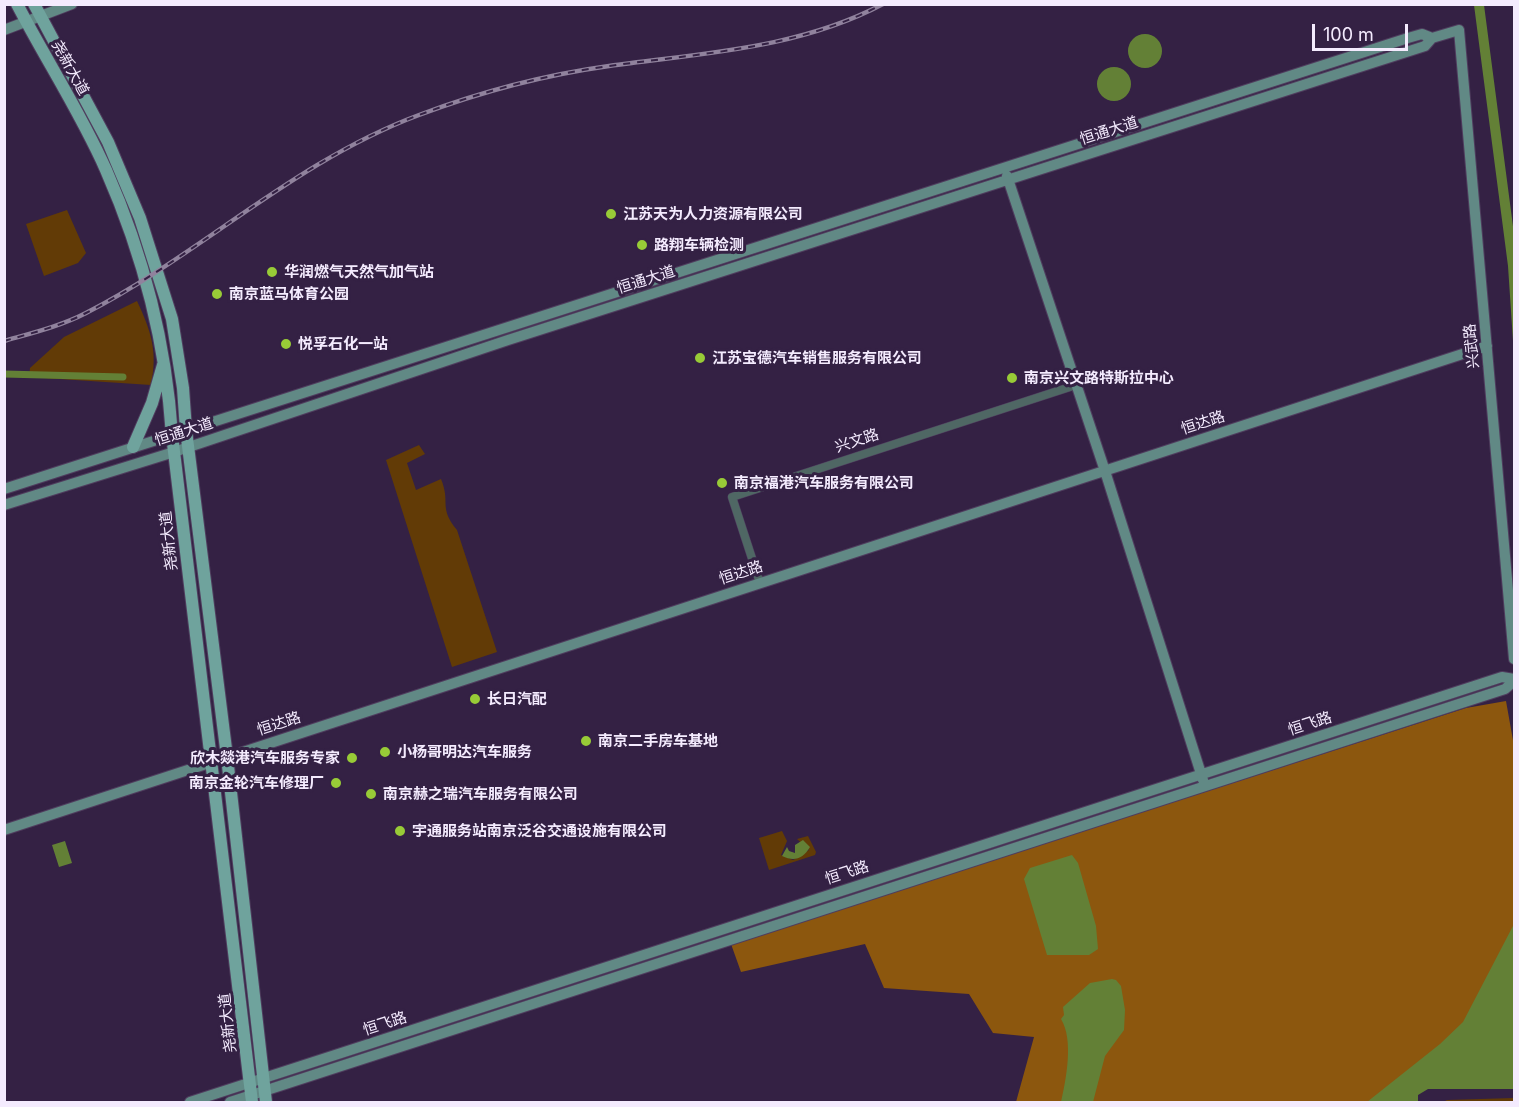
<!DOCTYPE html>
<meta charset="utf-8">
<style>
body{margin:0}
#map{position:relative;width:1519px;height:1107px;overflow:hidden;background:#342144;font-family:Inter,sans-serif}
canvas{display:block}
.frame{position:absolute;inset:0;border:6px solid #f4ebfe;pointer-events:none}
.scale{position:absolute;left:1312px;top:24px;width:96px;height:27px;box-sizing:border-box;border:3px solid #f4ebfe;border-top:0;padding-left:8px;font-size:18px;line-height:21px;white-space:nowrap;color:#f4ebfe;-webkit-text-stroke:4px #342144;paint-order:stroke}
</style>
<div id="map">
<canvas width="1519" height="1107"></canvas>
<div class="frame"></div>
<div class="scale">100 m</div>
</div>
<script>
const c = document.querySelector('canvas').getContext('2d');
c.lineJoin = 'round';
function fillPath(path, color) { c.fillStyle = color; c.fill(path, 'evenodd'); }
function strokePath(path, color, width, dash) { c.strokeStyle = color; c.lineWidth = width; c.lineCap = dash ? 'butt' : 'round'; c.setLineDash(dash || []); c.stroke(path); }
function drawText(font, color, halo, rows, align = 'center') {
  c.font = font + ' Inter,"Noto Sans SC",sans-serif'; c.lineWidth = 6; c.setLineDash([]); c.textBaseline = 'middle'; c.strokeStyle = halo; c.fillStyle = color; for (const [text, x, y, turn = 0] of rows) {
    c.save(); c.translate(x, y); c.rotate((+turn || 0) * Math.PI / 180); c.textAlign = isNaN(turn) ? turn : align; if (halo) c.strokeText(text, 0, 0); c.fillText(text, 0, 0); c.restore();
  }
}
fillPath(new Path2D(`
 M67,210L86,253L78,263L44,276L26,224Z
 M137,301C151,331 158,351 151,385L29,377L30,368L64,337Z
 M419,445L425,454L407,463L416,490L441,479C451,503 438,507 457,530L497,652L452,667L386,460Z
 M782,831L787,841L781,855L793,860L809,850L797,839L808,836L816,852L815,855L769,870L759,838Z
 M1514,1098V1102H1443L1447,1100Z`), '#623b06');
fillPath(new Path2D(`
 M1506,701L1514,746V938L1483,1005L1442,1051L1371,1102H1016L1034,1037L993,1033L969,994L884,988L865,944L741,972L731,944L1466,708Z`), '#8c570e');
fillPath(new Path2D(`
 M1474,5H1484L1514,234V356L1508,266Z
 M1128 51a17 17 0 1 1 34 0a17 17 0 1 1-34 0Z
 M1097 84a17 17 0 1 1 34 0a17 17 0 1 1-34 0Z
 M803,840L810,847C803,859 794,862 782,856L787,847L789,851L795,853V845Z
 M65,841L72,863L59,867L52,845Z
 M1072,855L1078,863L1096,926L1098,949L1089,955H1047L1024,879L1030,868Z
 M1514,924V1089H1428L1418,1095V1102H1367L1440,1044L1463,1022Z
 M1112,979L1116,980L1121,986L1125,1010L1124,1030L1105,1056L1093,1102H1061C1066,1080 1074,1040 1061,1019L1064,1015L1063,1007L1090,983Z`), '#638036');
strokePath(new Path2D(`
 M4,374L123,377`), '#638036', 7);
const street = new Path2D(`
 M760,583L732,497L1076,385`);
const secondary = new Path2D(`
 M4,30L72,4
 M1007,176L1105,471L1203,780
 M4,489L1408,38L1422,34L1432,38
 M4,505L174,452L508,340L1425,46L1432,38L1459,30L1514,659
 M4,830L1487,346
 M190,1102L1502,677L1514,679
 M230,1102L1505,689L1514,681`);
const primary = new Path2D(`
 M17,4C46,60 81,113 106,170C143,254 166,343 172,435L252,1102
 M34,4L108,142L140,218L172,319L183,388L186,430L227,757L266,1102
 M133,447L152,403L163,365`);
strokePath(street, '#4f3d5e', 9);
strokePath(secondary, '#4f3d5e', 12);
strokePath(primary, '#4f3d5e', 14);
strokePath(street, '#4f6764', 8);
strokePath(secondary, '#618985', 10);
strokePath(primary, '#6fa39d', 12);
const rail = new Path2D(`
 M4,341C32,333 61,326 86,313C201,254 295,161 419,115C480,92 544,75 609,66C702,53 798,49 883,4`);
strokePath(rail, '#90829d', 4.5);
strokePath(rail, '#342144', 2, [7]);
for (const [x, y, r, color] of [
 [611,214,6,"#98cb37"],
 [642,245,6,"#98cb37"],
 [272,272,6,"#98cb37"],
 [217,294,6,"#98cb37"],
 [286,344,6,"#98cb37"],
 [700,358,6,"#98cb37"],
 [1012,378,6,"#98cb37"],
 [722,483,6,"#98cb37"],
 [475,699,6,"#98cb37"],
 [586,741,6,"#98cb37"],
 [385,752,6,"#98cb37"],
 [352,758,6,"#98cb37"],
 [336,783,6,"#98cb37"],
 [371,794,6,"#98cb37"],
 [400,831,6,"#98cb37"]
]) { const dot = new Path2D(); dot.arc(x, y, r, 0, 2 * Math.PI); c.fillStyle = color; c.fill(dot); strokePath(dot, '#342144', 2); }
drawText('15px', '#f4ebfe', '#342144', [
 ["尧新大道",70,68,61],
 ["恒通大道",1109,131,-18],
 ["恒通大道",646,280,-18],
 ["兴武路",1472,346,-95],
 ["恒达路",1203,423,-18],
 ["恒通大道",184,432,-18],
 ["兴文路",857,441,-18],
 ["尧新大道",169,541,-96],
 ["恒达路",741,573,-18],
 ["恒达路",279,724,-18],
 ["恒飞路",1310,724,-18],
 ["恒飞路",847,873,-18],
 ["尧新大道",228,1023,-96],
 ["恒飞路",385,1024,-18]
]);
drawText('bold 15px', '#f4ebfe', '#342144', [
 ["江苏天为人力资源有限公司",623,214],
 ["路翔车辆检测",654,245],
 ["华润燃气天然气加气站",284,272],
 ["南京蓝马体育公园",229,294],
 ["悦孚石化一站",298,344],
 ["江苏宝德汽车销售服务有限公司",712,358],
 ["南京兴文路特斯拉中心",1024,378],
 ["南京福港汽车服务有限公司",734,483],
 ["长日汽配",487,699],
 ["南京二手房车基地",598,741],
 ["小杨哥明达汽车服务",397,752],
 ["欣木燚港汽车服务专家",340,758,"right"],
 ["南京金轮汽车修理厂",324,783,"right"],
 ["南京赫之瑞汽车服务有限公司",383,794],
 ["宇通服务站南京泛谷交通设施有限公司",412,831]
], 'left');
</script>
